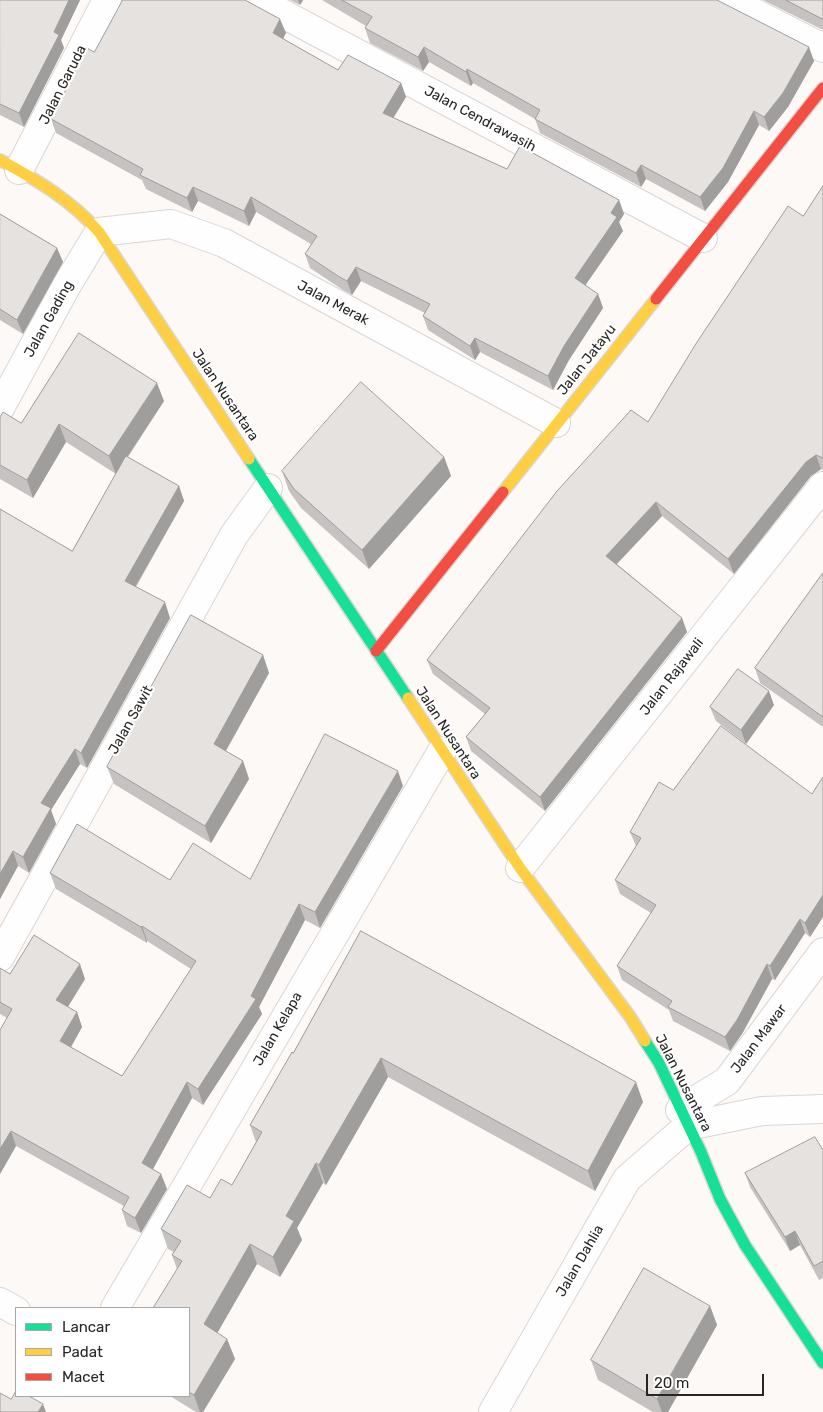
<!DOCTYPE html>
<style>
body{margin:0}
#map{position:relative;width:823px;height:1412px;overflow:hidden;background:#fcf9f6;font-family:Rubik,sans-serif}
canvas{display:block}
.legend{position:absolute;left:15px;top:1307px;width:175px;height:90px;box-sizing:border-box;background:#fff;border:1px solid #a9a8a7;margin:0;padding:6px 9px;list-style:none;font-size:15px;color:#282624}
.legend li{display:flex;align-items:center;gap:10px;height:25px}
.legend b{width:25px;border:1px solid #a9a8a7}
.scale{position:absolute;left:646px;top:1374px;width:118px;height:22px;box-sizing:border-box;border:2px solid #282624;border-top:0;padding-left:6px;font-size:15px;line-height:18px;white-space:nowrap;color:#282624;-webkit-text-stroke:4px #fff;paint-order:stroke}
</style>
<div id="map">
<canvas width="823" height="1412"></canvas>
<ul class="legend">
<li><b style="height:6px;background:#16e098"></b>Lancar</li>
<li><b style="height:6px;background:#ffcf43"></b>Padat</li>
<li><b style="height:6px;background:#f24e42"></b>Macet</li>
</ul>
<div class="scale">20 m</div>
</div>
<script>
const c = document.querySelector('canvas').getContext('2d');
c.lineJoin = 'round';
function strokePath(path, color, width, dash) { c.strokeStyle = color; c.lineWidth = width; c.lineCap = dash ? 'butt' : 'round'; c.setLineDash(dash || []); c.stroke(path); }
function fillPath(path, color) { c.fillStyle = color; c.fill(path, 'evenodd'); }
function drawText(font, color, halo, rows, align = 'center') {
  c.font = font + ' Rubik,sans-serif'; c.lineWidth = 4.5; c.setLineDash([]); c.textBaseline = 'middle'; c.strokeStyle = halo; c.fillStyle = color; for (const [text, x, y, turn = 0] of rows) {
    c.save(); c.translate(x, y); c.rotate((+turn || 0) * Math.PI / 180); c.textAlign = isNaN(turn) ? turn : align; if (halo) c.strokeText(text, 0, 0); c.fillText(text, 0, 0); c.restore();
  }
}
const street = new Path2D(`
 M257,0L703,238
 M729,0L823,48
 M19,170L107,0
 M0,408L67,285L99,232L171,224L224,243L556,423
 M520,868L823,486
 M0,957L234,535L268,488
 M680,1110L727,1081L823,952
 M0,1302L16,1311
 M115,1308L442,751
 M493,1412L627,1179L688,1126L762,1111L823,1109`);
const fast = new Path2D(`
 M249,459L408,698
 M645,1041L659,1063L701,1152L720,1199L745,1245L823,1363`);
const slow = new Path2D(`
 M0,160C37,180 71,200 99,232L249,459
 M503,492L656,299
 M408,698L520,868L631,1018L645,1041`);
const jam = new Path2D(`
 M656,299L823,88
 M376,651L503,492`);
strokePath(street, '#d9d6d4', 30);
strokePath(fast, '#d9d6d4', 14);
strokePath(slow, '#d9d6d4', 14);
strokePath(jam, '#d9d6d4', 14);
strokePath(street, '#fffefe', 28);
strokePath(fast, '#16e098', 11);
strokePath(slow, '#ffcf43', 11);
strokePath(jam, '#f24e42', 11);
fillPath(new Path2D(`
 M0,0H80L61,40L64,48L24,127L0,115Z
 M290,0H303L300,5Z
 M322,0H717L814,61L788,107L769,131L759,125L728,182L705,211L646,179L641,187L540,133L535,119L473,83L471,86L429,62L423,71L370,43L365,28L366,26Z
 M763,0H823V30Z
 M286,33L283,39L338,70L401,83L406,97L393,118L507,169L619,200L624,214L619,222L623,231L585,285L598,294L603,308L569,360L553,390L480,352L475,360L428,330L423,316L425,313L361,281L352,295L343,290L310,268L305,254L311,244L256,212L249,226L198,201L192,212L146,189L142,180L56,133L51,119L94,52Z
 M823,186V470L821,469L811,476L734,574L662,516L617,564L682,618L687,632L545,811L471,751L466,737L485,714L433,674L427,660L648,422L803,216Z
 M0,214L57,248L63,262L23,334L0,320Z
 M164,401L128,457L179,486L184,501L136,587L170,618L87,768L80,764L51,810L56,824L29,873L18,866L0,899V509L72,551L116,474L66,442L33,498L0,479V417L21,423Z
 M444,457L451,476L369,569L301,508L289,491L282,471Z
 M823,573V727L760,683L755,668Z
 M263,655L269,673L226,751L243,761L249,779L211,843L114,784L107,767Z
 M774,705L746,744L716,721L710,707Z
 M823,777V917L810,937L805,933L775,980L772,979L742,1034L730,1051L673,1021L669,1010L622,980L617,966L651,913L620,894L615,880L636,846L630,832L673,790L812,794Z
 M403,786L320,928L305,920L259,1007L262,1014L203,1105L192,1098L153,1169L161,1174L167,1189L141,1233L127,1226L122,1210L124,1206L16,1146L0,1174L7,1018L0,1014V968L10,974L85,979L68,1007L77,1012L82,1027L71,1047L122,1076L191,969L147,941V943L56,889L50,873L170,880L250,879Z
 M361,931L643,1102L595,1191L388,1077L326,1185L323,1183L297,1228L302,1240L280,1277L257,1264L217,1333L227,1339L235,1359L203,1412H196L170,1396H189V1308L177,1269L172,1255L174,1252L168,1249L161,1229L232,1185L256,1142L250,1125L293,1053Z
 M823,1150V1278L819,1280L800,1245L790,1251L750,1187L745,1173Z
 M710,1306L717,1325L668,1412H653L598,1380L591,1360Z`), '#c5c2c1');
fillPath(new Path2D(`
 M69,0H80L61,40L64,48L24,127L19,113L54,32Z
 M298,0H303L300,5Z
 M280,19L286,33L278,48L273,33Z
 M424,47L429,62L423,71L418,57Z
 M809,47L814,61L788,107L769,131L764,117Z
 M467,69L473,83L471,86L466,72Z
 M401,83L406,97L388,127L383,113Z
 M754,111L759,125L728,182L705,211L700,197Z
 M641,165L646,179L641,187L636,173Z
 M193,187L198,201L192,212L187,198Z
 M251,197L256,212L249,226L244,211Z
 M619,200L624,214L619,222L623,231L580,293L575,278L611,213Z
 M57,248L63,262L23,334L17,320Z
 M356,267L361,281L352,295L347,281Z
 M598,294L603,308L569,360L553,390L548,376L564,346Z
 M475,338L480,352L475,360L470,346Z
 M157,383L164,401L116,474L109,456Z
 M59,424L66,442L33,498L27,480Z
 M816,455L821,469L811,476L734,574L728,559L806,462Z
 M444,457L451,476L369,569L362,550Z
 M179,486L184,501L130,596L125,581Z
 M656,502L662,516L611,570L606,556Z
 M165,602L170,618L87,768L81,753Z
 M682,618L687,632L545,811L540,797Z
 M263,655L269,673L220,761L214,744Z
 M769,691L774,705L746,744L741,730Z
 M75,749L80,764L51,810L56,824L29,873L23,857L41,803Z
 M243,761L249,779L211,843L205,826Z
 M398,771L403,786L320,928L315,912Z
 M13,851L18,866L0,899V874Z
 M823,895V917L810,937L805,923Z
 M299,904L305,920L259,1007L262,1014L203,1105L198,1089L251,996Z
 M800,919L805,933L775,980L770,966Z
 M142,926L147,941V943L141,927Z
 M80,964L85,979L62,1016L56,1000Z
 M767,964L772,979L742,1034L730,1051L725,1037Z
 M77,1012L82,1027L66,1056L60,1041Z
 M381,1058L388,1077L326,1185L319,1165Z
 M187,1082L192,1098L148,1178L142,1163Z
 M636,1082L643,1102L595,1191L588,1171Z
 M11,1131L16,1146L0,1174V1149Z
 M316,1163L323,1183L297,1228L302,1240L280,1277L273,1257L286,1216Z
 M161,1174L167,1189L141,1233L135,1218Z
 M795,1231L800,1245L790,1251L785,1237Z
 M250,1244L257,1264L211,1344L204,1324Z
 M710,1306L717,1325L668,1412H662L657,1399Z
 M227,1339L235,1359L203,1412H200L194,1395Z
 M43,1404L46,1412H38Z`), '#a09e9d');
const building = new Path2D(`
 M0,0H69L54,32L59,35L19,113L0,104Z
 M123,0H245L280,19L273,33L338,70L348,55L401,83L383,113L507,169L520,146L619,200L611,213L617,217L575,278L598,294L564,346L548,376L475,338L470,346L423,316L430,304L356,267L347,281L338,276L305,254L317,236L251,197L244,211L193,187L187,198L140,175L143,169L51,119L87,48L94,52Z
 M342,0H717L809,47L783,93L764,117L754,111L723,168L700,197L641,165L636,173L535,119L540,110L467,69L466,72L424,47L418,57L365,28L372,17Z
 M786,0H823V19Z
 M823,186V458L816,455L806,462L728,559L656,502L606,556L682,618L540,797L466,737L490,708L427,660L557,491L631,410L648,422L697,342L788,206L803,216Z
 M0,214L57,248L17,320L0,309Z
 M79,333L157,383L109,456L59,424L27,480L0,465V417L3,412L21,423Z
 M361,382L444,457L362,550L294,489L282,471Z
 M126,456L179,486L125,581L165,602L81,753L75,749L41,803L51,808L23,857L13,851L0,874V509L72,551Z
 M823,573V717L755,668Z
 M191,615L263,655L214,744L243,761L205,826L107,767Z
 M738,669L769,691L741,730L710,707Z
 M721,726L812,794L823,777V895L805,923L800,919L770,966L767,964L737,1020L725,1037L668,1007L672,1001L617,966L656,905L615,880L641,838L630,832L659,782L673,790Z
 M325,734L398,771L315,912L299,904L251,996L256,999L198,1089L187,1082L142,1163L161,1174L135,1218L122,1210L129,1197L11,1131L0,1149V1030L12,1009L0,1002V968L10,974L34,935L80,964L56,1000L77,1012L60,1041L122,1076L196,961L142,926L141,927L50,873L77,824L170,880L193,843L250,879Z
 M361,931L636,1082L588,1171L381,1058L319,1165L316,1163L286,1216L294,1221L273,1257L250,1244L204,1324L227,1339L194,1395L189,1392V1308H153L182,1261L172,1255L181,1241L161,1229L187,1185L210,1198L221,1179L232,1185L262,1132L250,1125L292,1052L293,1053Z
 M815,1137L823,1150V1261L814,1266L795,1231L785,1237L745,1173Z
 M644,1268L710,1306L657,1399L591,1360Z
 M16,1391V1396H29L43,1404L38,1412H0V1393L11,1399Z`);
fillPath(building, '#e5e2e0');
strokePath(building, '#a09e9d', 1);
drawText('14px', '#282624', '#fff', [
 ["Jalan Garuda",63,85,-63],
 ["Jalan Cendrawasih",480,119,28],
 ["Jalan Merak",333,303,28],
 ["Jalan Gading",49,319,-61],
 ["Jalan Jatayu",587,360,-52],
 ["Jalan Nusantara",225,395,56],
 ["Jalan Rajawali",672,677,-52],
 ["Jalan Sawit",131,720,-61],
 ["Jalan Nusantara",448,733,57],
 ["Jalan Kelapa",278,1029,-60],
 ["Jalan Mawar",759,1039,-53],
 ["Jalan Nusantara",683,1083,63],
 ["Jalan Dahlia",580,1261,-60]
]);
</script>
